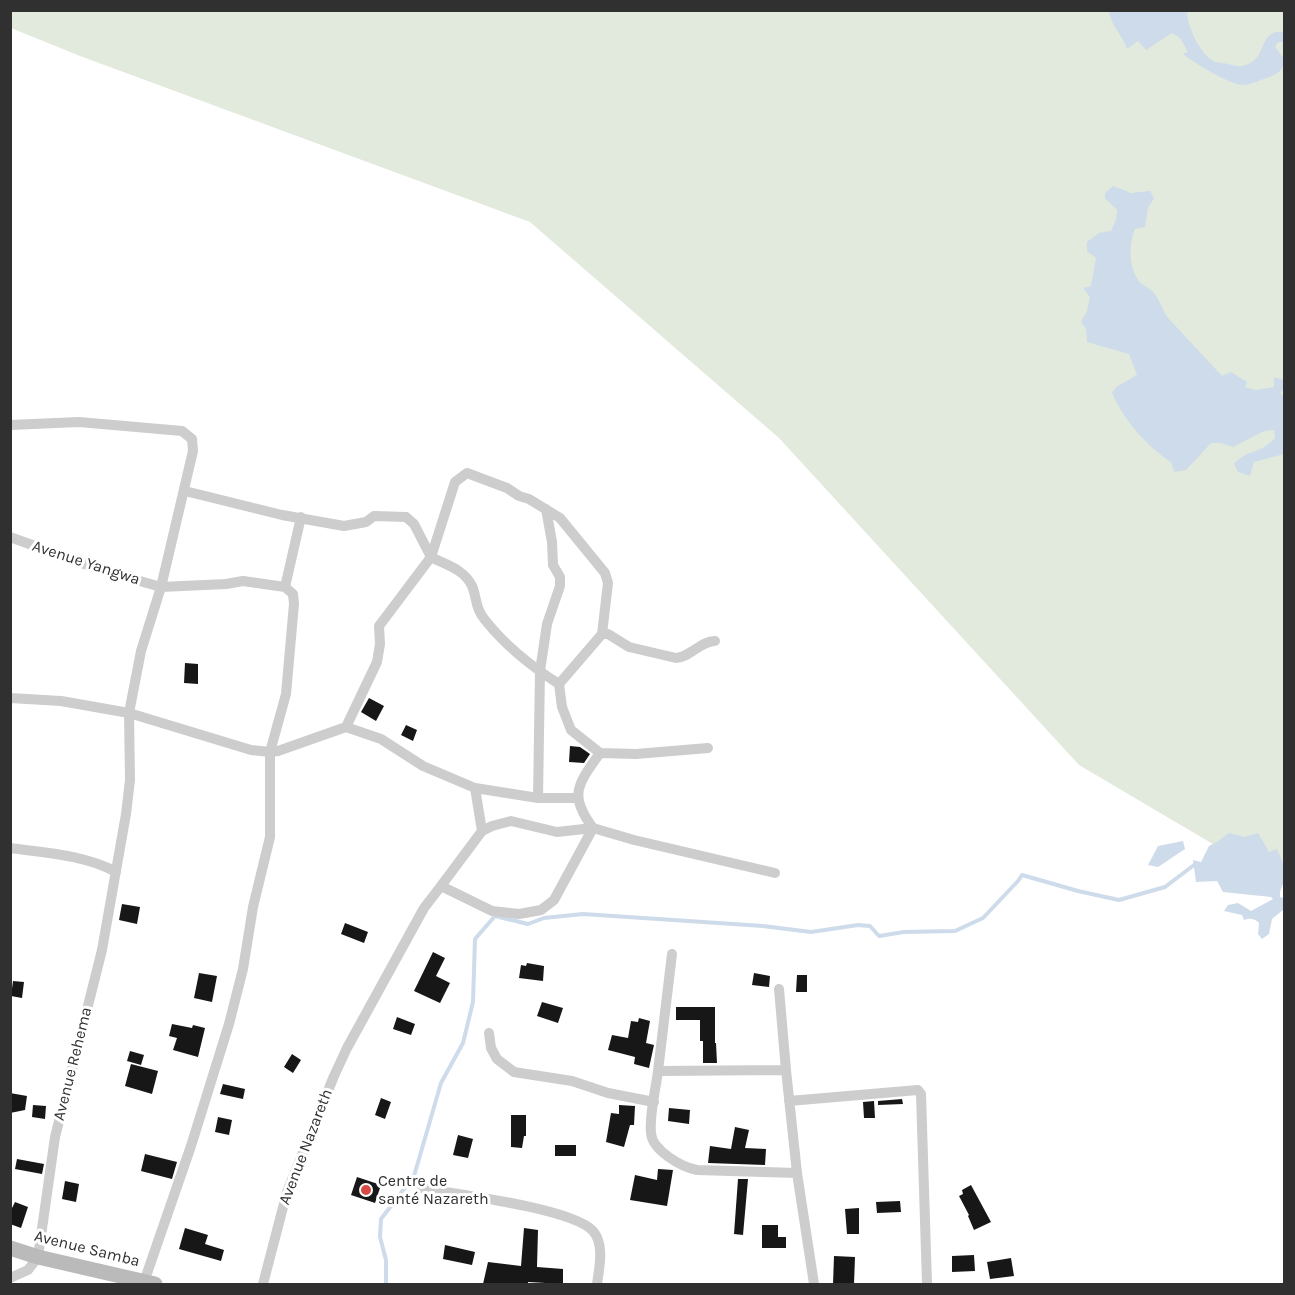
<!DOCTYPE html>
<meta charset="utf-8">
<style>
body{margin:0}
#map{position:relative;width:1295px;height:1295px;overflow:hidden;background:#fff;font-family:Karla,sans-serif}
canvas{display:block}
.frame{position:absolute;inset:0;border:12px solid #303030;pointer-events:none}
</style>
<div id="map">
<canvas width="1295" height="1295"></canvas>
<div class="frame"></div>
</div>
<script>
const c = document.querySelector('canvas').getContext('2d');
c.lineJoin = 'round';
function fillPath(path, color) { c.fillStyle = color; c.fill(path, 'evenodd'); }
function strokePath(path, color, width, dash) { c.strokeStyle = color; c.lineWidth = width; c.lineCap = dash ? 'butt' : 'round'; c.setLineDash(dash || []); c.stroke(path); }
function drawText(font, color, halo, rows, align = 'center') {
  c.font = font + ' Karla,sans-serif'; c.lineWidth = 6; c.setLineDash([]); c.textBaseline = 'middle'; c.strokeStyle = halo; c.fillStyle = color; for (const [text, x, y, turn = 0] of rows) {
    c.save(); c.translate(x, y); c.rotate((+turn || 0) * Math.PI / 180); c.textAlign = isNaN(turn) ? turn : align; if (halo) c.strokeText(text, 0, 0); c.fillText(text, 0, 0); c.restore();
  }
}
fillPath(new Path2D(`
 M10,11H1284V886L1079,765L779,438L530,222L80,56L11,28Z`), '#e2e9dd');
fillPath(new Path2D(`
 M1109,11H1187C1187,26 1200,55 1215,62C1218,63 1224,63 1228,64C1233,65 1238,67 1242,66C1270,61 1256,29 1284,32V42H1278L1275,47L1284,59C1284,71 1277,74 1267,78C1260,80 1252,84 1245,85C1234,87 1192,62 1183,54L1188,52L1180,38L1172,33L1146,50L1138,41L1127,49C1122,34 1111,26 1109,11Z
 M1113,186L1131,193L1150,191L1154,198L1148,208L1145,227L1135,229C1129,243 1128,267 1139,281C1143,286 1150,288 1154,293C1160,301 1162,310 1168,318L1222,376L1231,372L1247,382L1245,387L1256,390L1274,387V377L1284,380V389L1280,393L1284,396V454L1254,462L1250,476L1238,472L1234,464C1249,448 1260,455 1275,438L1274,430L1264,431L1233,447L1221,443H1211L1186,470L1174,472L1171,462C1146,446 1124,420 1112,393L1116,387L1137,375L1129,354L1087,342L1086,329L1081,322L1087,311L1090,297L1083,288L1091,286L1096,258L1087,251V242L1099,233L1111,231L1116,220L1117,210L1105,198V193Z
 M1229,833L1245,837L1258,833L1269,852L1277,849C1281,859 1286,867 1284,878C1284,885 1279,889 1280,897L1284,898V909L1272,919L1269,934L1262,939L1258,934L1259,923C1254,918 1250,918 1244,920L1242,915L1224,911L1228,905L1238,903L1251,911L1273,899L1271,897L1223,892L1217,881L1196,882L1193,860L1201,862L1209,846L1217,842Z
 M1183,841L1185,849L1158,867L1148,865L1158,846Z`), '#cedbea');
strokePath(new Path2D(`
 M386,1284V1260L380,1237L381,1219L414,1176L441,1083L463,1043L473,1002L475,939L495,916L528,924L544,918L583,914L763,926L811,932L858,925L870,926L879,936L904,932L955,931L983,918L1018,881L1022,875L1078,891L1119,900L1165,887L1194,865L1198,866`), '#cedbea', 4);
fillPath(new Path2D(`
 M185,663L198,664V684L184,683Z
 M369,698L384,706L376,721L361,712Z
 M406,725L417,730L413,741L401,735Z
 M570,746L580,747L590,754L584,763L569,762Z
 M122,904L140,907L137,924L119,920Z
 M345,923L368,932L364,943L341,934Z
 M433,952L445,958L436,976L450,983L440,1003L414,991Z
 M527,963L544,966L543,981L519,978L521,965L526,966Z
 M199,973L217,976L212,1002L194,998Z
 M754,973L770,976L769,987L752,985Z
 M797,975H807V992H796Z
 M13,981L24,982L22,998L11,996Z
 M542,1002L563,1008L558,1023L537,1016Z
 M676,1007H715V1043H716L717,1063H703V1041H700V1020H676Z
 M397,1017L415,1024L411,1035L393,1029Z
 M639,1018L650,1021L646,1043L654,1045L649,1068L634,1064L635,1057L608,1050L612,1035L628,1038L631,1021L638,1022Z
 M172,1024L192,1028L193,1025L205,1028L198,1057L173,1050L177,1038L169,1036Z
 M130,1051L144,1055L141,1065L127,1061Z
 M292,1054L301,1060L293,1073L284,1067Z
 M131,1064L158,1071L152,1094L125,1086Z
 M223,1084L245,1089L243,1099L220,1094Z
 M10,1093L27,1096L25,1110L10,1113Z
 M381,1098L391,1102L385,1119L375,1115Z
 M902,1099L903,1104L878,1105V1101Z
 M874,1101L875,1118H864L863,1102Z
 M33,1105L46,1106L45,1119L32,1117Z
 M619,1105L635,1106L634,1125H630L624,1147L606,1142L611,1113L619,1114Z
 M669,1108L690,1110L689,1124L668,1121Z
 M511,1115H526V1136H524L522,1148L511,1147Z
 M218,1117L232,1120L229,1135L215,1132Z
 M735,1127L749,1130L745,1148L766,1149L765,1165L708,1163L710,1146L731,1149Z
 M458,1135L473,1139L468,1158L453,1155Z
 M555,1145H576V1156H555Z
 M145,1154L177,1162L172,1179L141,1171Z
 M17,1159L44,1164L42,1174L15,1169Z
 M658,1169L673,1170L667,1206L630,1200L635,1175L657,1180Z
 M357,1177L381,1185L375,1203L351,1195Z
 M738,1179H748L743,1235L734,1234Z
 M65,1181L79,1184L76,1202L62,1199Z
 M971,1185L991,1222L974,1230L968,1216L969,1215L959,1196L963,1194L962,1190Z
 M900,1201L901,1212L877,1213L876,1202Z
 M15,1202L28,1207L21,1228L10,1224V1212Z
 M859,1208V1234H847L845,1209Z
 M762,1225H778V1237H786V1248H762Z
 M185,1228L208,1235L205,1244L224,1250L221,1261L179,1249Z
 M524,1228L538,1230L537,1267L563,1269V1284L528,1282V1284H483L488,1262L521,1266Z
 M445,1245L475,1252L472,1265L443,1259Z
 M974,1255L975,1271L952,1272V1256Z
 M834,1256L855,1257L854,1284H833Z
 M1011,1258L1014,1276L990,1279L987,1262Z`), '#171717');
strokePath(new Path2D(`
 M10,425L79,422L182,431L192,439L193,451L161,587L141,651L129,713L130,780L126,814L102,950L55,1137L38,1257L28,1270L10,1278
 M185,491L282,515L344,526L366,522L374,516L406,517L414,524L431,557L379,626L380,644L377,662L346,727
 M10,537L101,570L161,587L226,584L243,581L285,587
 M559,684C532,667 505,645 485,620C475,608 477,598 472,586C464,569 446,565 431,557L455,482L467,473L507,488L519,496L529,499L560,518L605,573L608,583L602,634
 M10,698L61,701L129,713L251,750L270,752L286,694L294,604L293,594L285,587L301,517
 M600,753L571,730L562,707L559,684L602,634H608L629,647L676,658C691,657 700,641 715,641
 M475,788L482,831
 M538,798L540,671L547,624L560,586V577L553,565L552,542L546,509
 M10,848C45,853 85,855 116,872
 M441,886L482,831L492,826L511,821L557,832L593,828L634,840L775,873
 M672,954L658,1071L786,1070L797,1173L814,1284
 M779,989L786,1070
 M489,1033L491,1048L497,1059L514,1072L572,1081L608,1093L654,1102
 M658,1071C656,1088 649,1116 651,1133C652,1150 681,1167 697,1170L797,1173
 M789,1101L918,1090L921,1094L927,1284
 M420,1188C455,1194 572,1208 593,1231C605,1245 599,1268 597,1284
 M144,1282L191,1146L229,1024L243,969L253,907L270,837V752L278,751L346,727L381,739L423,766L475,788L538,798H578
 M263,1284L287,1192L334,1076L347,1048L424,908L441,886L492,911L519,914L541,910L554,900L593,828C568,795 578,784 600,753L636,754L708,748`), '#cdcdcd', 10);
strokePath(new Path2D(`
 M10,1248L38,1257L155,1284`), '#bababa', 15);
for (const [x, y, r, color] of [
 [366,1190,6,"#d74b43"]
]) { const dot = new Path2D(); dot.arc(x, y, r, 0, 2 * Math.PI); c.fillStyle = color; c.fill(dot); strokePath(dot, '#fff', 2); }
drawText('16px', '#303030', '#fff', [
 ["Avenue Yangwa",86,563,18],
 ["Avenue Rehema",73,1064,-76],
 ["Avenue Nazareth",306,1147,-69],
 ["Avenue Samba",87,1249,14]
]);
drawText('16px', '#303030', '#fff', [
 ["Centre de",378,1181],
 ["santé Nazareth",378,1199]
], 'left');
</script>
